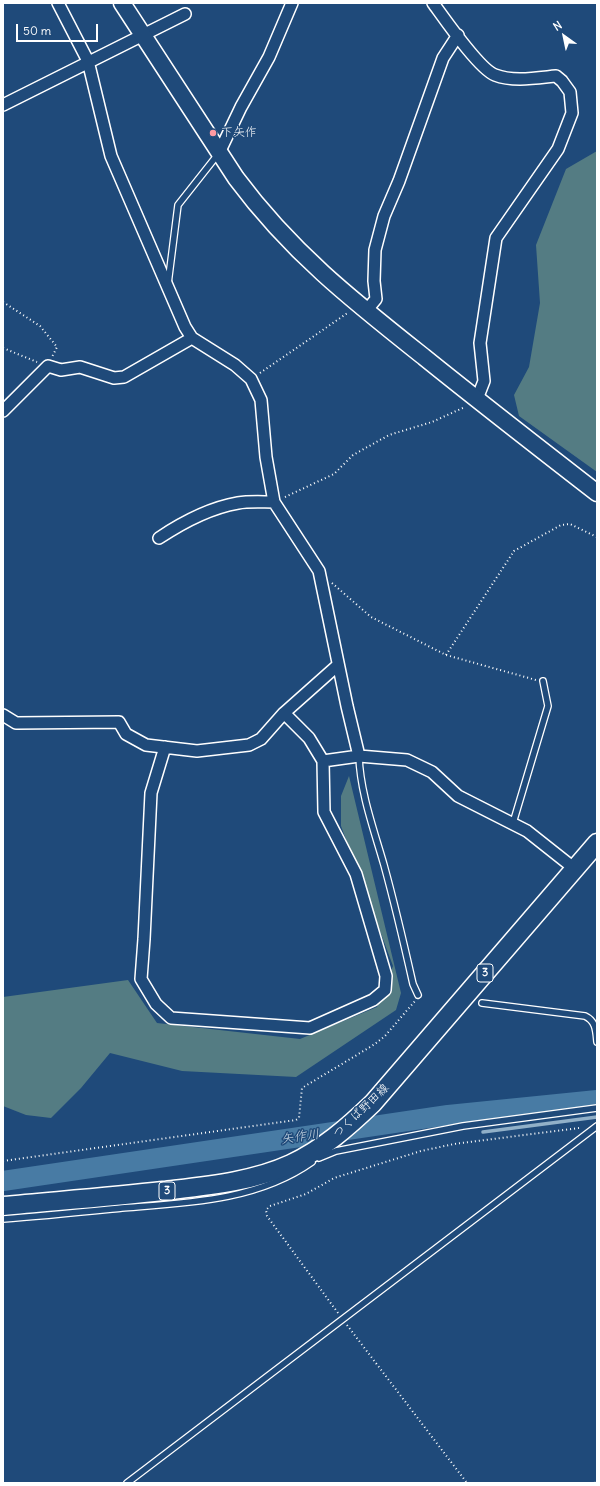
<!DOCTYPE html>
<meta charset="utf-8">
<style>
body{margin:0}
#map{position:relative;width:600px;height:1486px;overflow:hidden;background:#1f4a7a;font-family:Delius,sans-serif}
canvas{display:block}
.frame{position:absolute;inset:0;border:4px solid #fff;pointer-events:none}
.north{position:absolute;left:544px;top:16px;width:40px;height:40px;-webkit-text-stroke:3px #1f4a7a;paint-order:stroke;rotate:327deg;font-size:11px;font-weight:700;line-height:16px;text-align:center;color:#fff}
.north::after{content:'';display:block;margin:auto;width:14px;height:18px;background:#fff;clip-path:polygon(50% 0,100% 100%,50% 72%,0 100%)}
.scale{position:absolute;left:16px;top:24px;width:82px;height:18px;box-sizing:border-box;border:2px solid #fff;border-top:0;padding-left:5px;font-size:12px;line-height:14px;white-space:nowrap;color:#fff;-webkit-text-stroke:3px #1f4a7a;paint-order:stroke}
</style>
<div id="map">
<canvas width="600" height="1486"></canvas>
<div class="frame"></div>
<div class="north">N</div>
<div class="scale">50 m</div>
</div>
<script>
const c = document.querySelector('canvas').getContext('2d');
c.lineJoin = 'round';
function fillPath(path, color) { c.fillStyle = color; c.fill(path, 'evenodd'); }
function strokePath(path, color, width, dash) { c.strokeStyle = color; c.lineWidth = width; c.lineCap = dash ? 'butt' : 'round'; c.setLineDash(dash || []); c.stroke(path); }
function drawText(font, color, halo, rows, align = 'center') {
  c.font = font + ' Delius,"Klee One",sans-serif'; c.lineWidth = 3; c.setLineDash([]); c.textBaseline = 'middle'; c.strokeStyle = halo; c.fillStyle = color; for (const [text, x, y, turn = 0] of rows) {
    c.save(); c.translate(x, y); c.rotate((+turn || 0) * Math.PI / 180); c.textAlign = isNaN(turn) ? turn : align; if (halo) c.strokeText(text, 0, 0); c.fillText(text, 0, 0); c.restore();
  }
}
fillPath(new Path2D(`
 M597,151V472L519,416L514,395L529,367L540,303L536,245L566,169Z
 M349,776L401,993L396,1010L296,1077L182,1071L110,1053L81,1088L51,1118L26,1115L3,1106V997L128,980L157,1023L300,1039L377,1007L393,966L341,826V796Z`), '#547c83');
strokePath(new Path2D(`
 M483,1132L597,1117`), '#91b0c8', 3.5);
strokePath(new Path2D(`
 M3,1181L448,1115L597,1100`), '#487ba4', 20);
const lane = new Path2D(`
 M168,284L178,205L219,153
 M359,756C360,792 374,830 384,865C395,905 404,944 413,984L418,995
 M513,823L548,706L543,681
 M482,1003L585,1016C596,1021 596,1031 597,1042
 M319,1158L336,1151L463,1126L597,1108
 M3,1219C43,1216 82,1212 122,1208C186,1203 257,1201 312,1162
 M127,1483L597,1126`);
const street = new Path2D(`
 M58,3L88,61L111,156L185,327L192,338L235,365L251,379L261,400L266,457L274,502L319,571L347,706L359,756
 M433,3C444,18 479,69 495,75C513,82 536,78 556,76L562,81L570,92L572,113L558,149L496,238L480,343L484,381L477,399
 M3,105L185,14
 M219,153L241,107L269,57L292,3
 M366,311L376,299L374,281L375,250L384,216L399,181L443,58L458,35
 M3,411L48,366L61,370L80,367L114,378L124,377L192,338
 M159,538C183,522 209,508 238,503C249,501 262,502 274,502
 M284,713L309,738L323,761L359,756L407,760L432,772L458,796L527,831L575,869
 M3,715L16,723L119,722L126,734L146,745L197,751L249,745L261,739L284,713L338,665
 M165,747L151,793L144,939L141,979L156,1004L171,1018L310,1028L373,1000L385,990L386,976L356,874L324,812L323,761`);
const secondary = new Path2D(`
 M122,3L236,178C291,252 352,300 424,357C481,403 539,448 597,493`);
const primary = new Path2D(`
 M3,1206C56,1201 110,1197 163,1191C205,1186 252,1182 291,1164C323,1149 348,1127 373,1103L597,843`);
strokePath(lane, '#fff', 8);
strokePath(street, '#fff', 14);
strokePath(secondary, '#fff', 19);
strokePath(primary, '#fff', 21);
strokePath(new Path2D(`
 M3,302L40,326L57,347L52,357
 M3,348L37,362
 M260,373L349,312
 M285,497L334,474L353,455L389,435L432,422L465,407
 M332,583L371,617L446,655L536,680
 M446,655L514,551L561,525L570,524L597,537
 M3,1161L296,1120L299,1118L302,1088L375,1044L385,1036L415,1001
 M338,1313L267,1216L266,1210L270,1206L306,1194L334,1178L421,1151L454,1144L579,1128
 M347,1325L467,1483
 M595,1483L597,1481`), '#fff', 2, [1, 3]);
strokePath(lane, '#1f4a7a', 5.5);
strokePath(street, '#1f4a7a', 11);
strokePath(secondary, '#1f4a7a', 16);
strokePath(primary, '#1f4a7a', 18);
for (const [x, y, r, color] of [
 [213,133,4,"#ff9aa2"]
]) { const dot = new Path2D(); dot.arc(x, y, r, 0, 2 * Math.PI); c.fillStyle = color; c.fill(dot); strokePath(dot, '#1f4a7a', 1.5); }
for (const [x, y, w] of [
 [485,973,16],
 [167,1191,16]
]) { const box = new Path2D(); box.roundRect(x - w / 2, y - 9, w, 18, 3); c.fillStyle = '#1f4a7a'; c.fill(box); strokePath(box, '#fff', 1); }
drawText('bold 11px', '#fff', null, [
 ["3",485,973],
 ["3",167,1191]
]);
drawText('12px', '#fff', '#1f4a7a', [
 ["下矢作",221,133]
], 'left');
drawText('12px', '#fff', '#1f4a7a', [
 ["つくば野田線",361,1111,-44]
]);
drawText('italic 13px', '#d1dee8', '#1f4a7a', [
 ["矢作川",300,1137,-8]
]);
</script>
